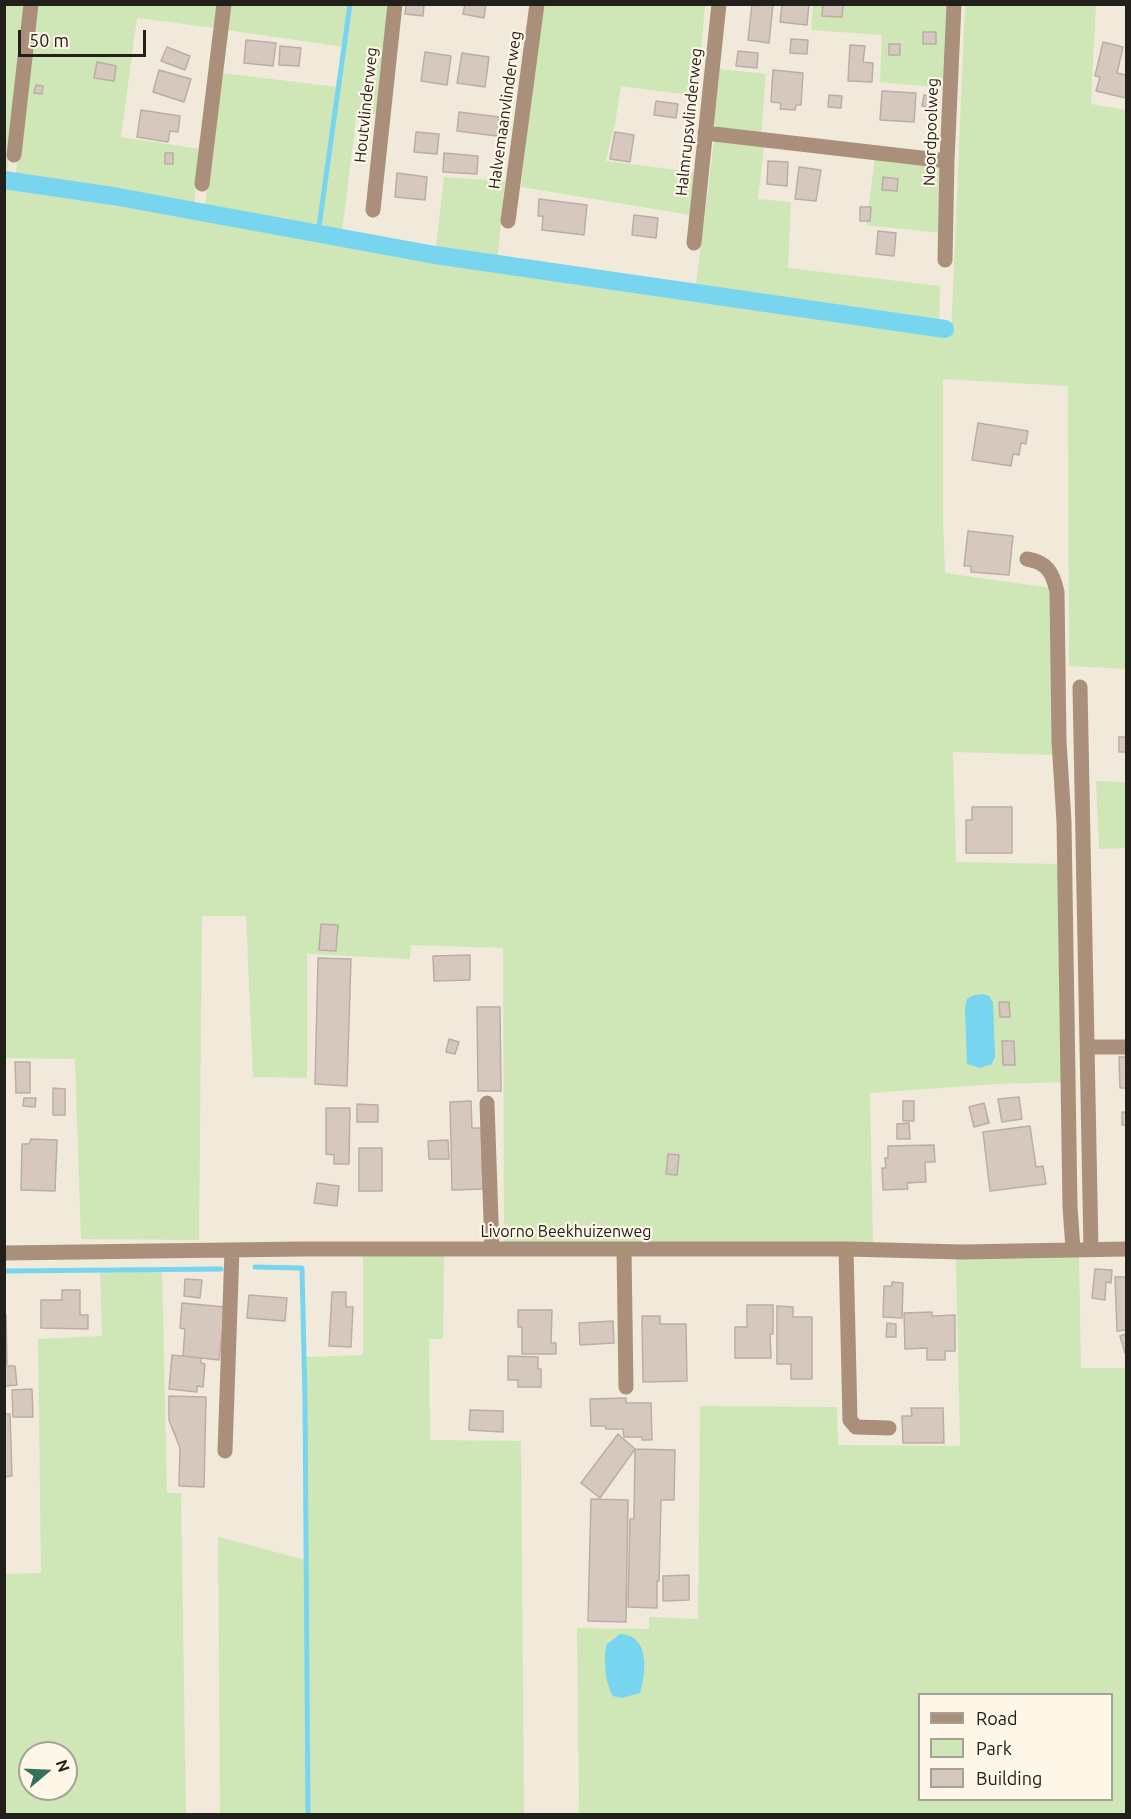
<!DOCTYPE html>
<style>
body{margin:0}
#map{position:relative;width:1131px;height:1819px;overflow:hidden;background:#f1eadb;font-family:Ubuntu,sans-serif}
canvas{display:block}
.frame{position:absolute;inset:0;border:6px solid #22201a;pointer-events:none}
.legend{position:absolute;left:918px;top:1693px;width:195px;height:108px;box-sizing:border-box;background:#fef7e8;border:2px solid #a6a196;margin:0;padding:8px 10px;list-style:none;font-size:18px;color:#22201a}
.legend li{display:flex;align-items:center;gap:12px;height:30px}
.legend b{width:30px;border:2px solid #a6a196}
.north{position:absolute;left:18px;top:1741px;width:60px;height:60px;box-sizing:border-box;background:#fef7e8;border:2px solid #a6a196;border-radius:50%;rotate:71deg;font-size:16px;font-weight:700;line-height:24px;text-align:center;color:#22201a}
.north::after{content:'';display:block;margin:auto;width:21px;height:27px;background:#34715c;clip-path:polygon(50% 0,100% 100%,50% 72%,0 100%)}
.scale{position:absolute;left:18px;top:30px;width:128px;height:27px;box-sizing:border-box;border:3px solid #22201a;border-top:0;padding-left:8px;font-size:18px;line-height:21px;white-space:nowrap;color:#22201a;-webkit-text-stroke:4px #fef7e8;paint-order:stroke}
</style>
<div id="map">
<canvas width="1131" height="1819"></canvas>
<div class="frame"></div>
<ul class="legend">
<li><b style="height:8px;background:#aa907a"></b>Road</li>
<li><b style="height:16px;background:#cfe6b7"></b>Park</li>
<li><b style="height:16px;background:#d7c8bf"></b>Building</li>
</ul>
<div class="north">N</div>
<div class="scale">50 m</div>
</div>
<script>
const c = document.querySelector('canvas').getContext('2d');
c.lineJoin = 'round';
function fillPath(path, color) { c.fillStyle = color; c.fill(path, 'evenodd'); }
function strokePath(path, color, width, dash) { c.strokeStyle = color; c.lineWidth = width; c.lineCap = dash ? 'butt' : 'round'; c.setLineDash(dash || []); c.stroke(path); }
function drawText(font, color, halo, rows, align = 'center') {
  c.font = font + ' Ubuntu,sans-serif'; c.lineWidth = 4.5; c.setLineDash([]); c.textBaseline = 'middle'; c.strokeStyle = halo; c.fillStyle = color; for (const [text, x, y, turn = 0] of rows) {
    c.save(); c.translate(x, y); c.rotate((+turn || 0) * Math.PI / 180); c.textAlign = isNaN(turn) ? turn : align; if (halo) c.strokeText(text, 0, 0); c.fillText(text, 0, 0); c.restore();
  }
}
fillPath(new Path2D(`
 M4,5H26L6,180H4Z
 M37,5H218L215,28L137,18L121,137L201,149L193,211L113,196L15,181Z
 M229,5H389L378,114L357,112L341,239L204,213L222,73L338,87L344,47L226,30Z
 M542,5H705L697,96L621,86L615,124L606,161L694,172L690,215L521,187Z
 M813,5H948L944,88L880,82L882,35L811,30Z
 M965,5H1096L1091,104L1126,110V669L1069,666L1068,386L943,379V518L945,573L1051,588L1056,755L953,752L956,862L1060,864L1066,1082L996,1084L870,1093L873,1242L504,1245L503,948L411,945L410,959L307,954V1078L253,1077L246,916H202L199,1240L81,1239L75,1059L5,1058L4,187L208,219L434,261L501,269L951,336Z
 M720,69L766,74L761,135L718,130L714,123Z
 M714,141L764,147L758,199L791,202L788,268L940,286L939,328L695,293Z
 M875,159L946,168L942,233L866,225Z
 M444,177L505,181L497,263L435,255Z
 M1096,781L1126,782V848L1099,849Z
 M444,1255L443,1339H429L430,1440L521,1441L524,1814H220L218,1537L306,1560L304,1357L363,1355V1257Z
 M1079,1256L1081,1368H1126V1814H579L577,1628L649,1629V1617L698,1619L700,1406L837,1407L838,1445L960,1446L956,1258ZM920,1694H1112V1800H920Z
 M100,1270H162L167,1493H181L186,1814H5V1574L41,1573L38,1339L102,1336ZM30,1753H66V1789H30Z`), '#cfe6b7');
fillPath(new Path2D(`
 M983,994L989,996L993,1002L995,1057L992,1064L980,1068L967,1064L965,1007L967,999L974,995Z
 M620,1634C650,1635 646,1672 640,1693L622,1698L613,1696C605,1683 603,1658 607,1644Z`), '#77d5f0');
strokePath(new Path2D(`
 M318,234L350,4
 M255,1267L302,1268L305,1400L308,1814
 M4,1271L221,1269`), '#77d5f0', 5);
strokePath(new Path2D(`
 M4,180L113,196L435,255L945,329`), '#77d5f0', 18);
const building = new Path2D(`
 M406,4H424L423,16L405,14Z
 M465,4H486L484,18L463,14Z
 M752,4H773L769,43L748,40Z
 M782,4H809L807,25L780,22Z
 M823,4L843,5L842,17L822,16Z
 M923,32H936V44H923Z
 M791,39L808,40L807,54L790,53Z
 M246,40L276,43L273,66L244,63Z
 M1103,42L1123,47L1117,73L1126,75V98L1096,91L1100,77L1095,76Z
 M889,44H900V55H889Z
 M850,45L865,46L863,62L873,63L872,82L848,81Z
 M280,46L301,48L299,66L279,65Z
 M167,47L190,56L185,70L161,61Z
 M738,51L758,53L757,68L736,66Z
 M425,52L451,56L447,85L421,81Z
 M462,53L489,57L485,87L457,83Z
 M97,62L116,66L114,81L94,78Z
 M159,70L191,79L184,102L153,92Z
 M773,70L803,73L801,105H796L795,110L780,109L781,103L771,102Z
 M36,85L43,86L42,94L34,93Z
 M882,91L916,93L914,122L880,120Z
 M829,95L842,96L841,108L828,107Z
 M924,95L932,97L930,108L922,106Z
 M656,101L678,104L676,118L654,115Z
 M141,110L180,116L178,132L170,131L168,142L137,137Z
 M459,112L499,117L497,136L457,131Z
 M416,132L439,134L437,154L414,152Z
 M615,132L634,135L630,162L610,159Z
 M165,153H173V164H165Z
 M444,153L478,156L477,174L443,172Z
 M768,161L788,162L787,186L767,184Z
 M799,167L821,170L816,201L795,199Z
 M397,173L427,177L425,200L395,197Z
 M883,177L898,179L897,191L882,190Z
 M539,199L587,205L584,235L542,230L543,216H538Z
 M860,207H871L870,221H860Z
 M634,215L658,218L656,238L632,235Z
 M878,231L896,233L894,256L876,254Z
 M978,423L1028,431L1026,444L1021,443L1019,455L1013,454L1011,466L972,460Z
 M968,531L1013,536L1009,575L971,572V566H964Z
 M1119,737H1126V757V752H1119Z
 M972,807H1012V853H966V820H972Z
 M321,924L338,925L336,951L319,950Z
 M470,955V980L434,981L433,956Z
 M318,958L351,959L347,1086L315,1084Z
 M999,1002H1009L1010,1017H1000Z
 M477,1007H500L501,1091H478Z
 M449,1039L459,1042L455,1054L446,1052Z
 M1002,1041H1014L1015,1065H1003Z
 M1119,1057H1126V1088H1120Z
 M15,1062H30V1093H16Z
 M53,1088L65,1089V1115H53Z
 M1019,1097L1022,1119L1002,1122L998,1099Z
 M24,1098H36L35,1107L23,1106Z
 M471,1101L472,1128H481L483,1189L452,1190L450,1102Z
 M903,1101H914V1121H903Z
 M984,1103L989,1123L974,1127L969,1107Z
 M357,1104L378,1105V1122H357Z
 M326,1108H350L349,1164H334V1155L326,1154Z
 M1122,1112H1126V1172V1125H1122Z
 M909,1123L910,1139H897V1124Z
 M1030,1126L1036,1167L1043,1166L1046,1184L990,1191L983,1132Z
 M31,1139L57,1140L55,1191L21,1190L22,1144H29Z
 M448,1140L449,1159H429L428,1141Z
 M934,1145L935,1162H925L926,1182L907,1183L908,1189L883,1190L882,1168H886L885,1158H888V1146Z
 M359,1148H382V1191H359Z
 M668,1154L679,1155L677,1175L666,1174Z
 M317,1183L339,1186L337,1206L314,1203Z
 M1095,1269L1112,1270L1111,1283L1106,1282L1105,1300L1092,1298Z
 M1115,1277H1126V1330L1117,1331Z
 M185,1279L202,1280L200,1298L184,1296Z
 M892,1282L903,1283L902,1318L883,1317L884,1286H892Z
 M62,1290H80V1315H88V1329L41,1328V1300H62Z
 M332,1292H346V1307H353L351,1347L329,1346Z
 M249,1295L287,1298L285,1321L247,1318Z
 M182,1303L225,1307L219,1360L183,1356L185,1329L180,1328Z
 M747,1305H773V1334H770L771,1358H735V1327H747Z
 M777,1306L793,1307V1317H812V1379H791V1364H777Z
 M518,1310H552L551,1343H556V1354H522V1327H518Z
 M932,1312V1316L955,1315V1351H945V1360H927V1348L905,1349L904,1313Z
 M4,1315H6L7,1364H4Z
 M642,1316H660V1324H686L687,1381L643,1382Z
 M613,1321L614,1343L580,1345L579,1323Z
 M887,1323L896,1324V1337H886Z
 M1126,1334V1353H1125L1120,1336Z
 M172,1355L201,1358V1363L205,1364L203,1387L197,1386V1392L169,1389Z
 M508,1356L538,1357V1369H541V1387H518V1380H508Z
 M4,1366H15L17,1385L5,1386Z
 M32,1389L33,1417H13L12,1390Z
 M169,1396L206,1397L204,1487L179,1486L180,1448L169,1420Z
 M626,1398V1403H651L652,1440H642V1437H624L623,1429H606L605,1426H591L590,1399Z
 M911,1408H943L944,1443H903L902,1416H912Z
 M470,1410L503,1411V1432L469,1430Z
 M4,1414H10L12,1476L4,1477Z
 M618,1434L635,1449L600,1498L581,1483Z
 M635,1449L675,1450L674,1500H661L659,1581H657V1608L628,1607L630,1519H634Z
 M591,1499L628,1500L626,1622L588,1621Z
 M689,1575V1600L663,1601V1576Z`);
fillPath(building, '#d7c8bf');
strokePath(building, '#bcada4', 1.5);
strokePath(new Path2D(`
 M705,133L947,161
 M14,155L31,4
 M202,184L224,4
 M373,210L395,4
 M508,221L537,4
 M694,243L719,4
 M945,260L947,161L954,4
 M1027,559C1047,562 1053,573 1057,592L1059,741L1064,822L1070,1207L1073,1249
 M1080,687L1091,1249
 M1087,1047H1126
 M487,1103L492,1249
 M846,1249L850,1420L856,1427L889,1428
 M624,1250L626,1387
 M4,1253L302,1249H846L962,1252L1126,1249
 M225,1451L232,1250`), '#aa907a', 15);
drawText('16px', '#22201a', '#fef7e8', [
 ["Houtvlinderweg",366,105,-84],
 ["Halvemaanvlinderweg",505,110,-82],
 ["Halmrupsvlinderweg",689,122,-84],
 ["Noordpoolweg",931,132,-88],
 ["Livorno Beekhuizenweg",566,1232]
]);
</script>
